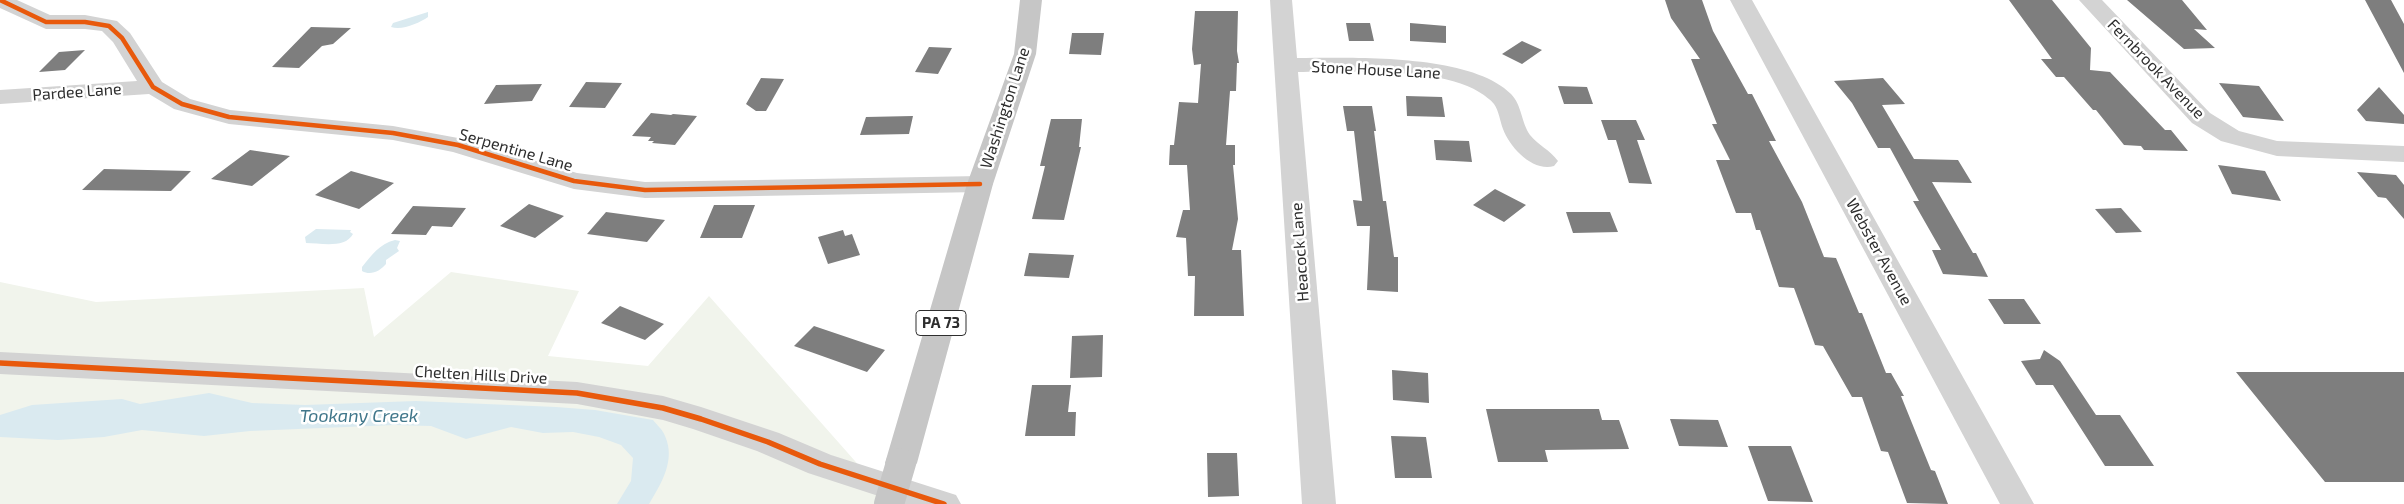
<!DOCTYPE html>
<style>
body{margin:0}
canvas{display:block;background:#fff}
</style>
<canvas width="2404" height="504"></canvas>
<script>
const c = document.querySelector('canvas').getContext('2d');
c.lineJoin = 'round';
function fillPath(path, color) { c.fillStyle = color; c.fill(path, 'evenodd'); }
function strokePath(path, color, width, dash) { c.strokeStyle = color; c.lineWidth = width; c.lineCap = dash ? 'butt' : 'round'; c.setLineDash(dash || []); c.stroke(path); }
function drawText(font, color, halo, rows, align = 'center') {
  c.font = font + ' "Exo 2",sans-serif'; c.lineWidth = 5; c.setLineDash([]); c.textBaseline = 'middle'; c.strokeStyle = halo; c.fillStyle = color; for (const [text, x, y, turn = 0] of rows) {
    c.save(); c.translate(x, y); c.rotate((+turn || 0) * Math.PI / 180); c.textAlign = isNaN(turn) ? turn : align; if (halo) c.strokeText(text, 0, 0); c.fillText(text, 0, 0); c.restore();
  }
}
fillPath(new Path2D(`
 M451,272L579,291L548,356L648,366L709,296L893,504H0V282L96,302L364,288L374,337Z`), '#f1f4ec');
fillPath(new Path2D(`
 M428,12V17C419,23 402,31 391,27L393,23Z
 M316,229L351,230L350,232L353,234C345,249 320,243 306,243L305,237Z
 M395,240L400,241L397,248L399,251L386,260V264C380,271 371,276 362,271V267C372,255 379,244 395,240Z
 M209,393L252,403L305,405L416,401L556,407L595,410L653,420C657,425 663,430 665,436C676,460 661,484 649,504H617L631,481L633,458L621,445L599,437L573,432L543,433L511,427L466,439L431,426L394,425L250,431L204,436L142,430L104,437L58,440L0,437V415L32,405L122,399L140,404Z`), '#daeaf0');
fillPath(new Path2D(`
 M1665,0H1702L1713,31L1748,94H1752L1776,141H1769L1802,202L1824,257L1836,258L1859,313H1862L1886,373H1891L1904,396H1901L1931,470L1935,471L1948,504L1907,503L1888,452L1881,451L1862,397H1852L1823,346L1815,345L1794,288L1779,287L1760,230H1756L1751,213H1736L1716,160H1730L1712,124H1717L1691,59H1700L1671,18Z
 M2009,0H2052L2091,48L2090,70L2110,72L2165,130H2171L2188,151L2144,150L2141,146L2124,145L2096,110H2093L2064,77H2056L2041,59H2052Z
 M2127,0H2182L2207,30L2194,29L2215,48L2184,49Z
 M2365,0H2391L2404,24V73Z
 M1195,11H1238L1237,51L1239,63H1237L1236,91H1230L1226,145H1235V165H1233L1238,219L1232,250H1241L1244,316H1194L1195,276H1188L1186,238L1176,237L1183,210H1190L1187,165H1169L1170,145H1174L1179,102L1198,103L1201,64L1194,65L1192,49Z
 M1346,23H1370L1374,41H1349Z
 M1410,23L1446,26V43L1410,41Z
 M311,27L351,28L333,44L322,46L299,68L272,67Z
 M1072,33H1104L1101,55L1069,54Z
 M1522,41L1542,50L1522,64L1502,54Z
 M929,47L952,48L938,74L915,72Z
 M85,50L65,70L39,72L59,52Z
 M761,78L784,79L766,111H756L746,104Z
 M1883,78L1905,104L1882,105L1914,159L1958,160L1972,183L1932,182L1973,253H1976L1988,277L1943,274L1932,250H1941L1913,201H1919L1890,148H1878L1852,103L1834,81Z
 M586,82L622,83L605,108L569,107Z
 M2219,83L2259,86L2284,121L2243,117Z
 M542,84L532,101L484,104L496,85Z
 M1558,86L1587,87L1593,104H1564Z
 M2379,87L2404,115V124L2366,121L2357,110Z
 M1406,96L1442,97L1445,117L1407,116Z
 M1343,106H1372L1376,131H1374L1383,201H1386L1394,257H1398V292L1367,290L1370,226H1357L1353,200L1362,201L1354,131H1347Z
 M651,113L671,115L673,114L697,116L675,145L652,143L654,141H648L651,137L632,136Z
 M913,116L909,134L860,135L866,117Z
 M1051,119H1082L1079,147H1081L1064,220L1032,219L1045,166H1040Z
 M1601,120H1636L1645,140H1637L1652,184L1629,183L1616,140H1608Z
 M1434,140L1469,141L1472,162L1436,160Z
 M250,150L290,156L252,186L211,179Z
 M2218,165L2265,171L2281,201L2232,194Z
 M104,169L191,171L171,191L82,190Z
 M351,171L394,183L359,209L315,195Z
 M2357,172L2396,175L2404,185V219L2386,198L2378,197Z
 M1495,189L1526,205L1504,222L1473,205Z
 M529,204L564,216L535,238L500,226Z
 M714,205H755L742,238H700Z
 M413,206L466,208L452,227L432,226L426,235L391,234Z
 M2121,208L2142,232L2116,233L2095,209Z
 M606,212L665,220L647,242L587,234Z
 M1566,212H1610L1618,232L1573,233Z
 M843,230L845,236L852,234L860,255L828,264L818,237Z
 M1029,253L1074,255L1069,278L1024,276Z
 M1988,299H2024L2041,324H2004Z
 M620,306L664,324L645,340L601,323Z
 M814,326L885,350L867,372L794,346Z
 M1103,335L1102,377L1070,378L1072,336Z
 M2044,350L2060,361L2096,415H2120L2154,466H2105L2053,385H2036L2021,361L2040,359Z
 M1392,370L1428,373L1429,403L1393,400Z
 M2236,372H2404V482H2325Z
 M1032,385H1071L1068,412H1076L1075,436H1025Z
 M1486,409H1599L1602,420H1619L1629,449L1545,450L1548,462H1498Z
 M1670,419L1718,420L1728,447L1679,446Z
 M1391,436L1426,437L1432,478H1395Z
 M1748,446H1791L1813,502L1768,501Z
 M1207,453H1237L1239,496L1208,497Z`), '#7e7e7e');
fillPath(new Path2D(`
 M0,0H17L50,15H85L117,21L130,33L162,82L190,99L230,110L393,126L458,138L577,173L645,182L980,176L989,178L993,184L989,190L980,192L645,198L574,189L453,152L393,140L229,124L174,109L149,94L0,104V90L137,81L113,42L102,31L85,29H46L0,8Z
 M1270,0H1292L1297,58C1352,58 1470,53 1511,94C1522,105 1521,122 1530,135C1538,145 1550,150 1558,161L1554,166C1533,172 1510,148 1503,129C1500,121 1499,111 1494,104C1491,100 1484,95 1479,92C1440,67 1345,72 1298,72L1336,504H1302Z
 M1730,0H1752L2034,504H2000Z
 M2079,0H2102L2210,113L2239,131L2277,141L2404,146V162L2277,156L2221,141L2192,123Z
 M0,352L577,382L663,396L701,407L779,433L831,455L956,495L961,504H903L808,473L757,451L693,429L663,420L577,404L0,374Z`), '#d3d3d3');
fillPath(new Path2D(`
 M1020,0H1042L1036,54L993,184L917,463L912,472L901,476L890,472L885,463L967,184L1014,54Z`), '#c6c6c6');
strokePath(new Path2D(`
 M889,504L901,463`), '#c6c6c6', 30);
strokePath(new Path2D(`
 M0,0L46,22H85L109,26L122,38L153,87L182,104L229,117L393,133L458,145L574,181L645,190L980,184`), '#e8590c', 4.5);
strokePath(new Path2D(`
 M0,363L577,393L663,408L701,419L768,442L820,464L944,504`), '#e8590c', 5.5);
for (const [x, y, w] of [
 [941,323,50]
]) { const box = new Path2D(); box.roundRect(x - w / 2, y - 12.5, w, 25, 4); c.fillStyle = '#fff'; c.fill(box); strokePath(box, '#2e2e2e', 1); }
drawText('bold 15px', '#2e2e2e', null, [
 ["PA 73",941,323]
]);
drawText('16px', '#2e2e2e', '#fff', [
 ["Fernbrook Avenue",2156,69,46],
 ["Stone House Lane",1376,70,3],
 ["Pardee Lane",77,92,-4],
 ["Washington Lane",1005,108,-72],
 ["Serpentine Lane",516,150,16],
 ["Heacock Lane",1300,252,-94],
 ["Webster Avenue",1879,252,61],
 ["Chelten Hills Drive",481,375,3]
]);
drawText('italic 18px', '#41778b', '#fff', [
 ["Tookany Creek",359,416]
]);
</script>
